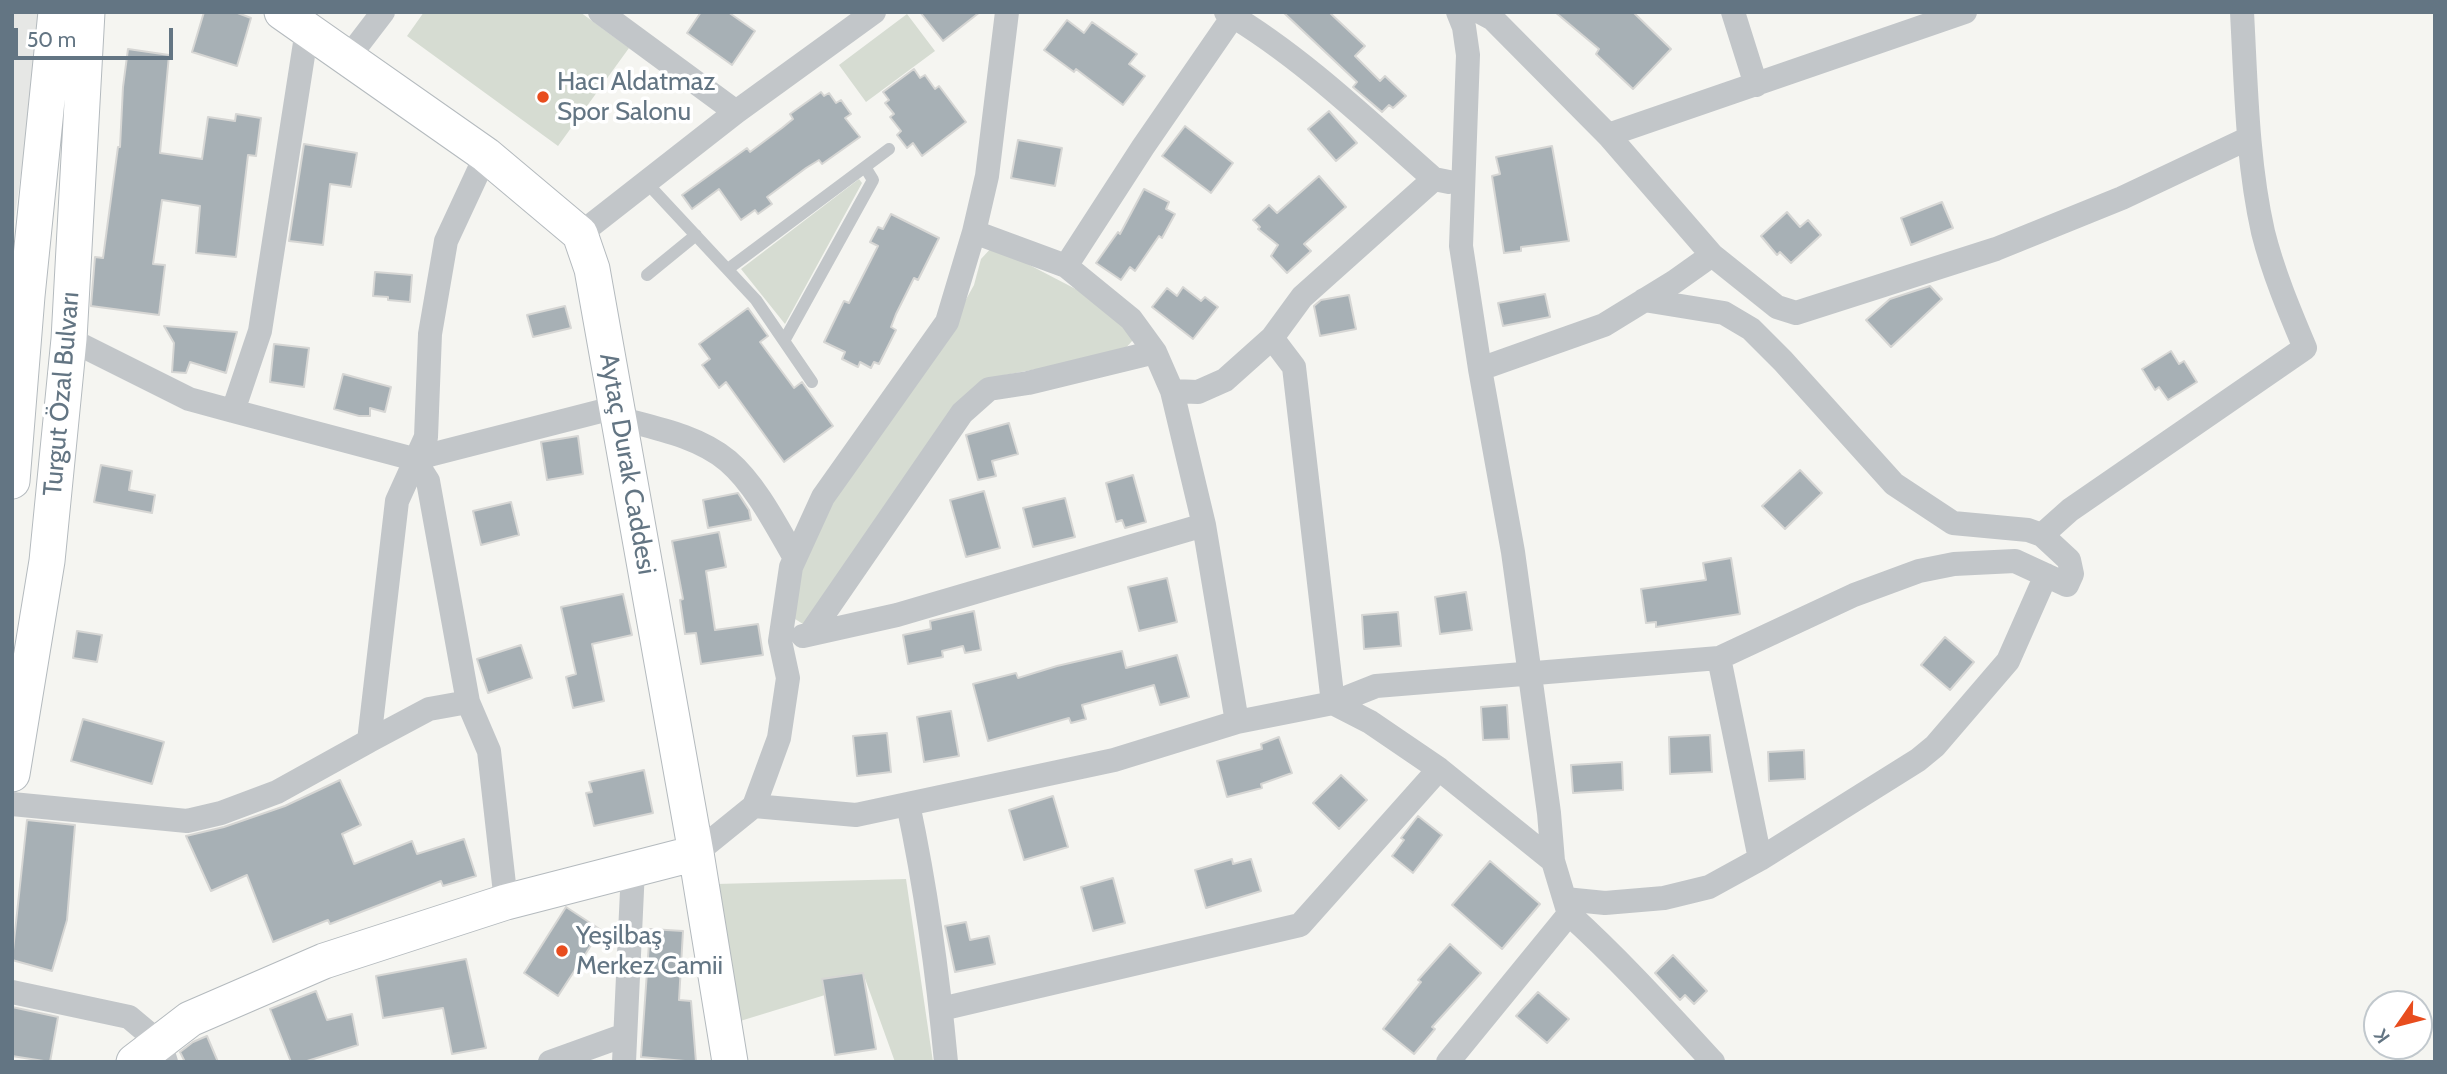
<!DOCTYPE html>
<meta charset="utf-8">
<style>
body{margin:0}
#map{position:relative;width:2447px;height:1074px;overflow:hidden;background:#f5f5f1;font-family:Cabin,sans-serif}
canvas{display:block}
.frame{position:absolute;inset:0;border:14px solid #637583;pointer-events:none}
.north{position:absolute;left:2363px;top:990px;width:70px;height:70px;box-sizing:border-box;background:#fff;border:2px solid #c1c8cd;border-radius:50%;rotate:235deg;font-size:19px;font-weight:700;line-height:28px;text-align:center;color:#637583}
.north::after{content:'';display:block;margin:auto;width:24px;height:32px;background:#e84d1e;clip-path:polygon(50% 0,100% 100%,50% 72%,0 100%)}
.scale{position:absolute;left:14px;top:28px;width:159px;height:32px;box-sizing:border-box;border:4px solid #637583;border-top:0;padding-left:9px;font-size:21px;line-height:24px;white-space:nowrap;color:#637583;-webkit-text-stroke:5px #fff;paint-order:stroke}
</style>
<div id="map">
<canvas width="2447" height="1074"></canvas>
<div class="frame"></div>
<div class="north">K</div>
<div class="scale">50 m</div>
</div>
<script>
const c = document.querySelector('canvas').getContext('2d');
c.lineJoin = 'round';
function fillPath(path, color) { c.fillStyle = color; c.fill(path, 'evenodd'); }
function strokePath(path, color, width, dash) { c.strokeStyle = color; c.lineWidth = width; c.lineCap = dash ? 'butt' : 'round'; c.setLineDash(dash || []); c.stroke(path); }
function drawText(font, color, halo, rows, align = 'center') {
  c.font = font + ' Cabin,sans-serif'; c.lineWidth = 7; c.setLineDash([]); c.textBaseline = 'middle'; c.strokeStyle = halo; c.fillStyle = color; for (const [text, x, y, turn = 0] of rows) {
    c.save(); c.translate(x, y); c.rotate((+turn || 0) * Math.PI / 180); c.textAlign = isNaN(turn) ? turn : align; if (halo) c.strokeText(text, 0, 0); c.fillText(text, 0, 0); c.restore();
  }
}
fillPath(new Path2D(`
 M12,12H45L12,235Z`), '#e6e7e5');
fillPath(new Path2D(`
 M424,12H580L629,48L558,146L407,36Z
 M907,14L935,51L866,102L839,65Z
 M859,179L862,183L785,324L741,269Z
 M993,246L1091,297L1131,328L1133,340L1123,351L1112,355L989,378L803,624L795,619L797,584L825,505L953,323L974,285L981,259Z
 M906,879L933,1062H895L863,973L823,979L825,995L737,1022L716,884Z`), '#d6dcd2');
const building = new Path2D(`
 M204,12H235L251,18L237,66L192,52Z
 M701,12H728L755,31L732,65L687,33Z
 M920,12H980L943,41Z
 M1283,12H1329L1365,46L1355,56L1380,81L1385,76L1406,96L1393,108L1389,105L1382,112L1353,87L1357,82Z
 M1555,12H1633L1671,49L1633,89L1596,54L1599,49Z
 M1067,20L1084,33L1092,22L1137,54L1129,64L1145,76L1123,105L1076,69L1074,72L1044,50Z
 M128,49L169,55L160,153L202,159L208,117L235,121L236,114L261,118L256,156L248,155L236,257L196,253L200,206L162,200L153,264L165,265L159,315L91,306L95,257L103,258L118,147H120L123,87Z
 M914,69L920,78L925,75L935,89L939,86L966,122L922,156L913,143L907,148L897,135L901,131L890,117L894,114L885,103L889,100L883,92Z
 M821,92L824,96L829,93L836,103L841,100L851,114L845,118L860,137L822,164L819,160L806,168L767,197L772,204L758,214L755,210L741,220L719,189L692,209L682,195L747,148L750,152L782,128L793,119L790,114Z
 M1329,111L1357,143L1336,161L1308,129Z
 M1185,126L1233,163L1211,193L1162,156Z
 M1018,140L1062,148L1055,186L1011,178Z
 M304,144L357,153L351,187L330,184L323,245L289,241Z
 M1552,146L1569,241L1521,247V251L1504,253L1492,176L1500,174L1496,157Z
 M1319,176L1346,207L1304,244L1311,251L1287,273L1271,256L1278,245L1258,229L1260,227L1253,220L1269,205L1277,213Z
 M1144,189L1169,202L1166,209L1175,214L1162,238L1159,236L1135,271L1130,267L1121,280L1096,263L1118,232L1120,234Z
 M1942,202L1953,228L1911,245L1901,218Z
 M1787,212L1800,227L1808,220L1821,235L1791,263L1780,252L1777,255L1761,236Z
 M891,214L939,238L918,280L914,278L896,314L891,327L896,330L879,364L874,362L871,368L860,362L858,367L842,359L845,352L824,342L844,301L849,303L878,246L870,242L878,227L883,229Z
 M375,272L412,275L410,302L388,300V297L373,296Z
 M1930,286L1942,299L1891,347L1866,320L1890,299Z
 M1183,287L1201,301L1205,297L1218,307L1193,339L1152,307L1167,288L1177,296Z
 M1545,294L1550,317L1503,326L1498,303Z
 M1349,295L1356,329L1320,336L1314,306L1321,300Z
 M565,306L571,328L533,337L527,315Z
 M748,308L768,336L760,342L794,388L802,382L833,426L784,462L726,382L719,388L702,365L710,359L699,344Z
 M164,326L237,332L226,373L190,362L186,373L172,372L174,343Z
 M274,344L309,348L304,387L270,382Z
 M2171,351L2179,364L2184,361L2197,382L2168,400L2159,387L2155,390L2142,369Z
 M343,374L391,387L385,412L370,408V416H359L334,409Z
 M1009,423L1018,454L992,461L996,476L978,480L966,435Z
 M578,436L583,474L547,480L541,442Z
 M101,465L132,471L129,490L155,495L152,513L94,502Z
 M1800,470L1822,493L1785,529L1762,506Z
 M1133,475L1146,522L1125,528L1122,520L1116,522L1106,483Z
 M984,491L1000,548L966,557L950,500Z
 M738,493L749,510L751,520L708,528L703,500Z
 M1065,498L1075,537L1033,547L1023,508Z
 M511,502L519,535L481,545L473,511Z
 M719,532L726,567L706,571L715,630L758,624L763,655L701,664L696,633L685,634L680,600L683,599L672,541Z
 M1731,558L1740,614L1656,627V622L1646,623L1641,589L1706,580L1703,563Z
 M1167,578L1177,622L1139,631L1128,587Z
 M1466,592L1472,630L1440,634L1435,597Z
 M623,594L632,635L592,644L604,701L573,708L566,677L576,674L561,607Z
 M974,611L981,650L965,653L963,646L942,651L943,657L908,664L903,635L931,629L930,621Z
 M1398,612L1401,646L1364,649L1362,615Z
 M77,631L102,635L97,662L73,658Z
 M1945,637L1974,662L1950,690L1921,665Z
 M521,645L532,678L488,693L477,659Z
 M1122,651L1126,668L1177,655L1189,697L1160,705L1154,685L1082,705L1086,719L1071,723L1069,718L988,741L973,684L1016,673L1018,678L1057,666Z
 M1507,705L1509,739L1483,740L1481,707Z
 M951,711L959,756L924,762L917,717Z
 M83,719L164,742L152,784L71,761Z
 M887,733L891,772L857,776L853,736Z
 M1710,735L1712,772L1670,774L1669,737Z
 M1279,737L1292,773L1261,784L1262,788L1227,797L1217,761L1262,749L1261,744Z
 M1804,750L1805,779L1769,781L1768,752Z
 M1622,762L1623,790L1573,793L1571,765Z
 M644,770L653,813L594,826L586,793L592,792L589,782Z
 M1341,775L1367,800L1339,829L1313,803Z
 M340,780L361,825L342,834L354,864L412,841L417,854L464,839L476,876L443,886L441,881L330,924L328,920L273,942L247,875L211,891L186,836L224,827L285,806Z
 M1053,796L1068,847L1024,860L1009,810Z
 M1418,816L1442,835L1413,873L1392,856L1404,840L1401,838Z
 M27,820L75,825L67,920L52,971L12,960Z
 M1232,859L1233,864L1251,859L1261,891L1206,908L1195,870Z
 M1490,861L1540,904L1502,949L1452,905Z
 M1113,878L1125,923L1093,931L1081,887Z
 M566,907L601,930L558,996L524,973Z
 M966,922L970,940L989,936L995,964L955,972L945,926Z
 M650,929L683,931L679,1000L691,1001L696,1062L641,1057Z
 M1450,944L1481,973L1432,1027L1435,1029L1414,1054L1383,1029L1421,982L1418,980Z
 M1673,955L1707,991L1694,1004L1685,995L1680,1000L1655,973Z
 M466,959L486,1048L452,1054L443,1008L383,1018L376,976Z
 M863,973L876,1049L835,1055L822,979Z
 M316,991L327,1020L352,1014L358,1045L304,1062H291L270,1009Z
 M1538,992L1569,1019L1547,1043L1516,1016Z
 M12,1007L58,1017L50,1062L12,1056Z
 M207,1036L218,1062H185L180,1052L193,1042Z`);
fillPath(building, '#a7b0b5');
strokePath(building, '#d6d6d4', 2);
const secondary = new Path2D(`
 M282,12L486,155L580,234L592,269L696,853L730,1062
 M12,481L27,296L56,12
 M12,774L47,561L69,339L87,12
 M134,1062L190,1019L324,961L506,902L696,853`);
strokePath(secondary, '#b4babe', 37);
strokePath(new Path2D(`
 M646,182L756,300L812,382
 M728,269L889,149
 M647,275L696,235
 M784,341L873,180L865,167`), '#c2c6c9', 12);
strokePath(new Path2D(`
 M600,12L736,112
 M1226,12C1302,57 1368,121 1434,179L1449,182
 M1480,12L1493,19L1608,135L1712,255L1777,307L1796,313L1996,249L2122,198L2249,138
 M1733,12L1756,85
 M347,59L383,12
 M1608,135L1965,12
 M974,232L1066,266L1131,319L1155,352L1172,391L1204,525L1237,722
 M580,234L736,112L874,12
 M1066,266L1143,147L1236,12
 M1272,338L1294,367L1333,703L1376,686L1719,658L1854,595L1919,571L1954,564L2015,561L2067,585L2072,574L2069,560L2042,535L2028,530L1953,523L1894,484L1783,361L1751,329L1724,313L1644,300
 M69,339L189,399L233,411L260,331L307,30
 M1480,369L1604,325L1674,282L1712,255
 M1172,391L1198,392L1225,380L1272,338L1302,297L1434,179
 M233,411L414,459L617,407
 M618,418C655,428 698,436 728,461C756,485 777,527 795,558
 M414,459L428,481L468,702L489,751L506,902
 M2042,535L2070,510L2305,348C2289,310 2273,272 2263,232C2247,161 2246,85 2242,12
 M810,634L962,413L989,389L1028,383L1155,352
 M803,636L897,615L1204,525
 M1719,658L1760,859
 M369,741L429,709L468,702
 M12,804L187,821L221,813L277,792L369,741L397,501L426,437L430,334L446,241L486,155
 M908,804C926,889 938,975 946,1062
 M754,806L856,815L1114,760L1237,722L1333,703L1370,722L1439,769L1553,861
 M696,853L754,806L764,779L779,738L788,678L780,641L791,567L823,497L947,322L974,232L987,176L1007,12
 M1565,899L1605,903L1664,898L1709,887L1760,859L1918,760L1935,746L2008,661L2046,575
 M1569,914C1620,960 1666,1011 1713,1062
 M12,992L129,1017L160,1043L166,1062
 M941,1009L1300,925L1439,769
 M550,1062L625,1035
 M624,1062L633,869
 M1448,1062L1569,914L1553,861L1549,813L1513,552L1480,369L1461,246L1468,55L1464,27L1458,12`), '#c2c6c9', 24);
strokePath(secondary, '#fff', 35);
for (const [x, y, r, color] of [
 [543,97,7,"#e84d1e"],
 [562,951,7,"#e84d1e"]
]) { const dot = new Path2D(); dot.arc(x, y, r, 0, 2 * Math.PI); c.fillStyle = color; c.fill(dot); strokePath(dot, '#fff', 2.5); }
drawText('26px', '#637583', '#fff', [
 ["Hacı Aldatmaz",557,82],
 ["Spor Salonu",557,112],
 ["Yeşilbaş",576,936],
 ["Merkez Camii",576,966]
], 'left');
drawText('26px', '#637583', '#fff', [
 ["Turgut Özal Bulvarı",62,394,-85],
 ["Aytaç Durak Caddesi",627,464,80]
]);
</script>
